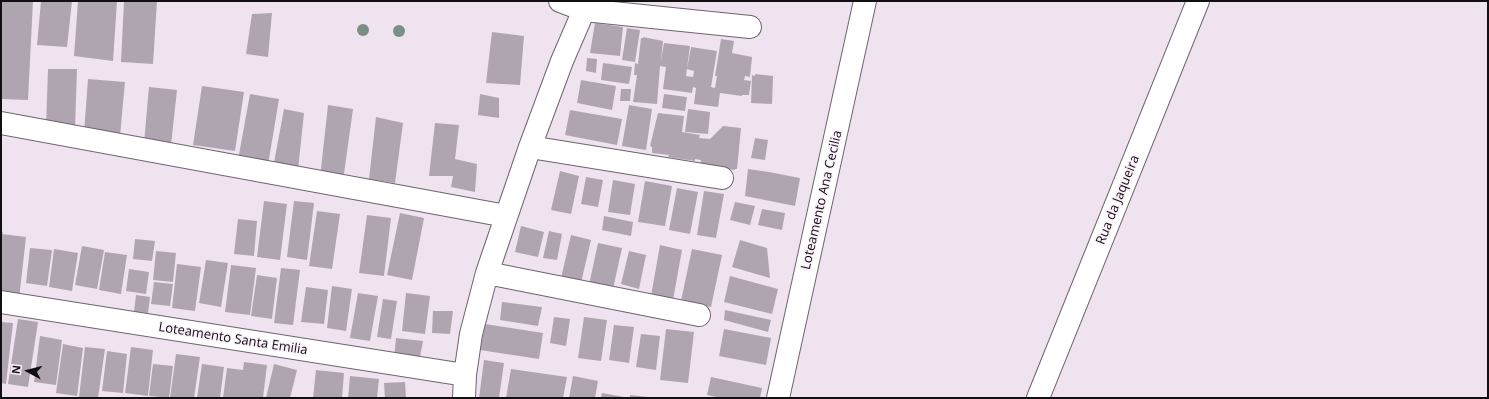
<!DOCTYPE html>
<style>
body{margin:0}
#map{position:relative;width:1489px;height:399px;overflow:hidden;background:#efe3ef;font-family:"Open Sans",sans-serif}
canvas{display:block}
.frame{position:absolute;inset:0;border:2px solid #120f12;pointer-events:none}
.north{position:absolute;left:8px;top:351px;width:40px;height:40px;-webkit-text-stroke:3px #fcf0fc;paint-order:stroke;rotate:277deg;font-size:11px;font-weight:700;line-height:16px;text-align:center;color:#120f12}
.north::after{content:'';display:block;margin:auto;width:14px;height:18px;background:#120f12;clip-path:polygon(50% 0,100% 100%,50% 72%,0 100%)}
</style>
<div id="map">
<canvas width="1489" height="399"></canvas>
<div class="frame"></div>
<div class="north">N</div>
</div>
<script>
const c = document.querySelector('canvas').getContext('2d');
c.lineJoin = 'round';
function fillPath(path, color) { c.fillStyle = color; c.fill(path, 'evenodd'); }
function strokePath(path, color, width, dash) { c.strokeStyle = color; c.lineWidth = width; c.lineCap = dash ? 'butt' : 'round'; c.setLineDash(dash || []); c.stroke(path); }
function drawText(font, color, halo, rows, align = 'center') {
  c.font = font + ' "Open Sans",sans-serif'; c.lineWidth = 3; c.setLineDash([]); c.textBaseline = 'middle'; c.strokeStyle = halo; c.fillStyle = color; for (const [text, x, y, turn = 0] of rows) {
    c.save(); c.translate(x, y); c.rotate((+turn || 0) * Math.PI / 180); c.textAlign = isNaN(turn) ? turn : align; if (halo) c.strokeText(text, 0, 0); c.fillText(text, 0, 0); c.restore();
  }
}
fillPath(new Path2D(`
 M1,1H33L28,100L1,99Z
 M41,1H72L67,47L37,45Z
 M78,1H117L113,61L74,56Z
 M124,1H157L153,64L121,62Z
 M272,13L268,57L246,54L252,14Z
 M595,23L623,27L620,56L590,53Z
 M627,28L640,30L635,62L622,60Z
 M492,32L524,36L520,85L486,83Z
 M643,37L663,41L661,61L664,43L690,46L686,76L693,77L694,71L687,69L691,47L717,51L711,87L715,88L717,76H715L721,39L734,41L732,53L752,57L750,77L745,76L744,80L751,81L749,95H742V96L720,93L718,107L694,104L696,88L693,87L692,93L663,89L666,67L660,66L657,104L633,102L637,75H634L635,63L638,64L641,38H643Z
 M587,58L597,59L596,73L586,71Z
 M603,63L632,67L629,84L601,80Z
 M48,69H77L75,128H46Z
 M755,74L773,76L772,104L751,103L752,75L755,76Z
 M88,79L125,82L120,136L84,133Z
 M581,80L616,86L612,110L577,103Z
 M202,86L244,92L235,151L193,145Z
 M149,87L177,90L171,145L144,143Z
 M621,89H631L630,101H620Z
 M250,94L279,99L268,165L238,160Z
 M480,94L499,98V118L478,115Z
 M664,94L687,97L685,111L662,108Z
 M328,105L353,109L343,181L320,178Z
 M629,105L652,109L646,150L622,146Z
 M284,109L304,113L298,170L273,168Z
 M688,109L710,112L708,134L685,132Z
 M570,110L622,119L617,145L565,135Z
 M658,113L684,116L682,132L700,135L699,138L710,139L723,126L741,128L737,169H735V170L700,165L701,160L695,159V161L668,157L669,155L652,153V147L650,146Z
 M376,117L403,123L395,183L369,179Z
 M435,123L459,125L455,159L477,164L475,192L451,187L453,176H429Z
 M755,138L768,140L765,160L751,158Z
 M748,169L769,172L800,178L795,206L745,196Z
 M560,171L579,176L571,214L551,210Z
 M586,177L603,180L598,207L581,204Z
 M613,180L635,184L630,215L608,212Z
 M645,181L672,186L665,226L638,222Z
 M677,188L698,192L690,234L669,230Z
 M704,191L724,194L716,238L697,235Z
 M264,201L287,204L280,260L257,257Z
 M294,201L314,203L307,260L287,257Z
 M735,202L755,206L750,225L730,220Z
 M762,209L785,213L782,230L758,225Z
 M317,211L340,214L332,269L309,266Z
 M400,213L424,218L412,280L387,275Z
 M367,215L391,218L384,276L359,273Z
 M604,216L633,222L631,236L602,230Z
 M238,219L257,221L254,256L234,254Z
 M521,226L544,232L538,257L515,252Z
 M1,231L3,232L2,234L26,237L19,299L1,298Z
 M549,231L562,234L557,260L543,258Z
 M571,235L591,240L581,283L561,278Z
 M135,239L155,241L152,261L133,259Z
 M740,240L767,248L770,278L732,267Z
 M598,243L622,248L613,289L589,285Z
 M660,245L682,250L673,300L651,296Z
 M82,246L104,250L97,289L75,285Z
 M30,248L52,250L47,286L26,283Z
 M54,249L78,253L72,291L49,287Z
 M692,249L722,255L711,307L681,301Z
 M156,251L176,253L173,282L153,280Z
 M629,251L646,255L639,289L621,284Z
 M105,252L127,255L121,294L99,290Z
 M206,260L228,263L221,307L199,303Z
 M177,264L201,267L195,311L172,308Z
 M231,265L256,268L250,315L225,312Z
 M281,268L300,270L293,325L274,323Z
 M129,269L149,272L146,294L126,291Z
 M257,275L277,278L272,319L251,316Z
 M730,276L778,289L772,314L724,302Z
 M154,282L173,284L170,306L151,304Z
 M332,286L352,289L346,331L327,328Z
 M306,287L328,290L324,324L301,322Z
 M358,293L378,296L370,341L350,338Z
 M406,293L430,296L425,334L402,331Z
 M136,295L150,297L148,313L134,312Z
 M383,299L397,301L391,339L377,337Z
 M502,302L542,307L538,326L500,320Z
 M725,310L771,320L768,332L724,320Z
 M433,311H453L450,334L432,333Z
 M554,317L570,319L566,346L550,343Z
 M584,317L607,320L601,361L578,358Z
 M18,319L38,322L28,387L8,384Z
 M1,322L13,323L6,384L1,383Z
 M485,324L543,333L539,359L480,350Z
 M614,325L634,327L629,363L609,360Z
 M666,329L694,332L688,383L660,380Z
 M724,329L771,338L766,365L719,356Z
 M641,334L660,336L656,370L636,367Z
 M40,336L62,340L56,385L34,382Z
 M396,338L423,341L419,362L394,358Z
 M63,344L83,348L77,396L56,393Z
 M85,347L105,349L98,398L79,397Z
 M131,347L153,350L148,396L125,393Z
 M107,351L127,354L123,393L102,391Z
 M176,354L200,357L194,398H170Z
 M484,360L504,363L499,398H479Z
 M244,362L267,365L263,398H223L227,368L243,370Z
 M153,364L173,366L169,398L149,396Z
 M202,364L224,367L220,398H197Z
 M274,364L297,370L290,398H266Z
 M511,369L567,377L563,398H506Z
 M316,370L344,373L342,398H313Z
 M350,376L379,379L377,398H348Z
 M573,376L598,381L595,398H569Z
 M711,377L762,388L760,398H721L707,395Z
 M405,382L406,398H385L384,383Z
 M602,393L624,397V398H601Z
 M630,395L648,397V398H630Z`), '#afa5b0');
const street = new Path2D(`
 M560,1L584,10L750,27
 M1,123L506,216
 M530,147L722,178
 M487,273L699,315
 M1,302L465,375
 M464,398L465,375L471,334L487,273L530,147L562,61L584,10
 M778,398L865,1
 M1038,398L1198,1`);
strokePath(street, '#6e646e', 24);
strokePath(street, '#fff', 22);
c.fillStyle = '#7a9080';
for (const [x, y] of [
 [363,30],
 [399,31]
]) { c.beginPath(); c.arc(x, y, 6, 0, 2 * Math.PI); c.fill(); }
drawText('13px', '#120f12', '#fcf0fc', [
 ["Loteamento Ana Cecilia",822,200,-77],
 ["Rua da Jaqueira",1118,200,-68],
 ["Loteamento Santa Emilia",233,339,9]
]);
</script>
